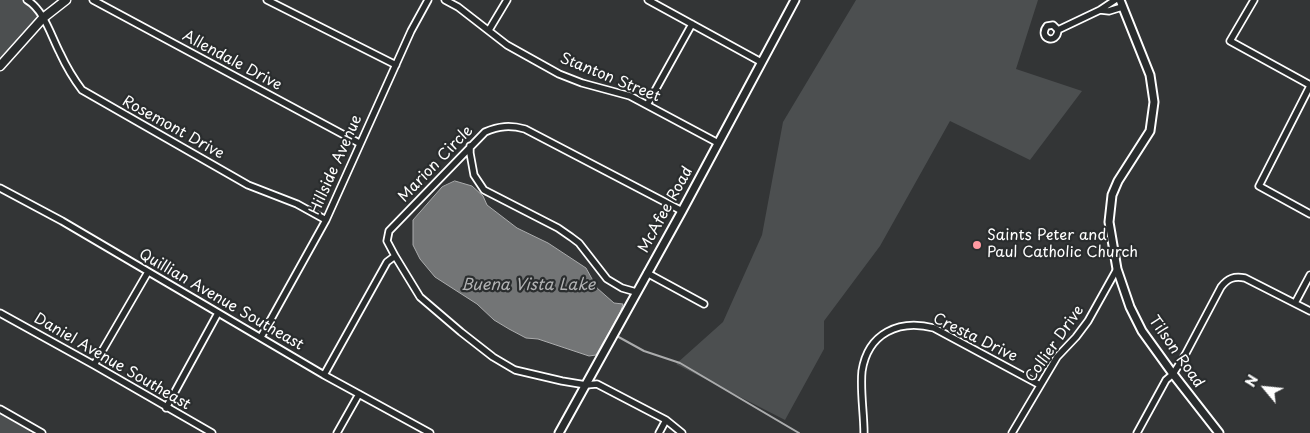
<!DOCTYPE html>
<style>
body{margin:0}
#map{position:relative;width:1310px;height:433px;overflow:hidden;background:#333536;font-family:"Playpen Sans",sans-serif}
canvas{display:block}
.north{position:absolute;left:1240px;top:363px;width:50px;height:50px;-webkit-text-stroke:4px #2a2d2e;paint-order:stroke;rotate:298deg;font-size:14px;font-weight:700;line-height:20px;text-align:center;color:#fff}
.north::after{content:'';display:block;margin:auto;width:18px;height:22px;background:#fff;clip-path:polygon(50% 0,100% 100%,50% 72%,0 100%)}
</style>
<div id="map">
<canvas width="1310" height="433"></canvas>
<div class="north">N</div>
</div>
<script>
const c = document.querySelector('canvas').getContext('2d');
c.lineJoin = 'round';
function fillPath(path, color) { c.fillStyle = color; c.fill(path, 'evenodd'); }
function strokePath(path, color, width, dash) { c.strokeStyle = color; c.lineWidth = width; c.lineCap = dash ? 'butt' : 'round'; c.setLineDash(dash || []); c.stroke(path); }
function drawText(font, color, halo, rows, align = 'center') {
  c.font = font + ' "Playpen Sans",sans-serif'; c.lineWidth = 4.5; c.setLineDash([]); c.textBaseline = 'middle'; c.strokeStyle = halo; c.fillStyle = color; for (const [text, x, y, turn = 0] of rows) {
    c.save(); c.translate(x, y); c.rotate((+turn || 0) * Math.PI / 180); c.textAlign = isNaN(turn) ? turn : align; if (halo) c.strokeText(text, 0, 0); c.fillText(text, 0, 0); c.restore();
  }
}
fillPath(new Path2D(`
 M0,0H28L50,12L0,69Z
 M856,0H1038L1016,69L1082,91L1030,160L950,121L880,246L824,321V349L785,420L676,364L723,322L762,235L783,122Z
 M0,410L32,429L29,433H0Z`), '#4c4f50');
const water = new Path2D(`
 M455,181L472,186L483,196L487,205L517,228L548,243L586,268L597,288L614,303L623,304L620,313L596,355L589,356L538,339L526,338L509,329L494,320L477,304L435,277L420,259L413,245V220L442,187Z`);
fillPath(water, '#737576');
strokePath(water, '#abacad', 1);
strokePath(new Path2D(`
 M615,335L644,351L680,363L799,433`), '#abacad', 2);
const minor = new Path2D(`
 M27,0C44,10 51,36 60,53C66,66 73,78 82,90L248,185L297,204L326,220
 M93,0L359,143
 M267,0L396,65
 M445,0L458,7L507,45L559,74L582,83L630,96L718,143
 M648,0L761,62
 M1254,0L1230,41L1310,85
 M1100,10L1109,11L1122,7
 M489,30L507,0
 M1058,30L1053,25L1047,26C1037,38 1057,46 1058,30L1100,10L1115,0
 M1310,86L1259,186L1310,214
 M647,105L692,24
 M470,146V153L474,175L484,190L558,228L571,237L579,243L607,279L622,288L636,292
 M0,188L62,221L324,375L430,433
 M395,256L420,297L461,332L493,357L515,370L562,381L586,385L597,384L666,420L682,433
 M647,273L704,304
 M1295,303L1310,275
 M0,313L94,365L212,433
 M261,337L326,220L411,31L428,0
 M94,365L148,272
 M324,375L387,262L395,256L387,241L389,231L485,132C499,126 510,125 525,129L682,211
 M166,408L218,313
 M0,409L42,433
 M337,433L359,394
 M659,433L666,420
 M864,433C864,414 860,390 862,371C868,333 899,319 934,328L1040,385
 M1012,433L1057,357L1076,337L1088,321L1117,269
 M1137,433L1166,380L1173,374L1185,355L1221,287C1228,278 1234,276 1245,278L1310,311`);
const tertiary = new Path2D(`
 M1120,0L1150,75L1154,102L1150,131L1118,181L1112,195L1109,222L1117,269L1130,307L1142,331L1173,374L1219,433
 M559,433L682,211L795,0`);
const secondary = new Path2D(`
 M0,66L43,18L66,0`);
strokePath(minor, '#fff', 9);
strokePath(tertiary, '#fff', 11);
strokePath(secondary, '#fff', 11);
strokePath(minor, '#2a2d2e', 5.5);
strokePath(tertiary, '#2a2d2e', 7);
strokePath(secondary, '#2a2d2e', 8);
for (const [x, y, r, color] of [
 [977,245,5,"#ff9aa2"]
]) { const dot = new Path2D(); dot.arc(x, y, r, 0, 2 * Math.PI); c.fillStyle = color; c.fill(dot); strokePath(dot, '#2a2d2e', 2); }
drawText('15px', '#fff', '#2a2d2e', [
 ["Allendale Drive",232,61,28],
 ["Stanton Street",610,78,22],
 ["Rosemont Drive",173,128,29],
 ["Marion Circle",436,164,-46],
 ["Hillside Avenue",336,165,-66],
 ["McAfee Road",666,210,-61],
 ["Quillian Avenue Southeast",221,300,30],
 ["Cresta Drive",975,338,26],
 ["Collier Drive",1055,344,-55],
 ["Tilson Road",1176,352,55],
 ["Daniel Avenue Southeast",112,362,30]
]);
drawText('15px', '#fff', '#2a2d2e', [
 ["Saints Peter and",987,236],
 ["Paul Catholic Church",987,253]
], 'left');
drawText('italic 16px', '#b2b3b4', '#2a2d2e', [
 ["Buena Vista Lake",528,286]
]);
</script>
